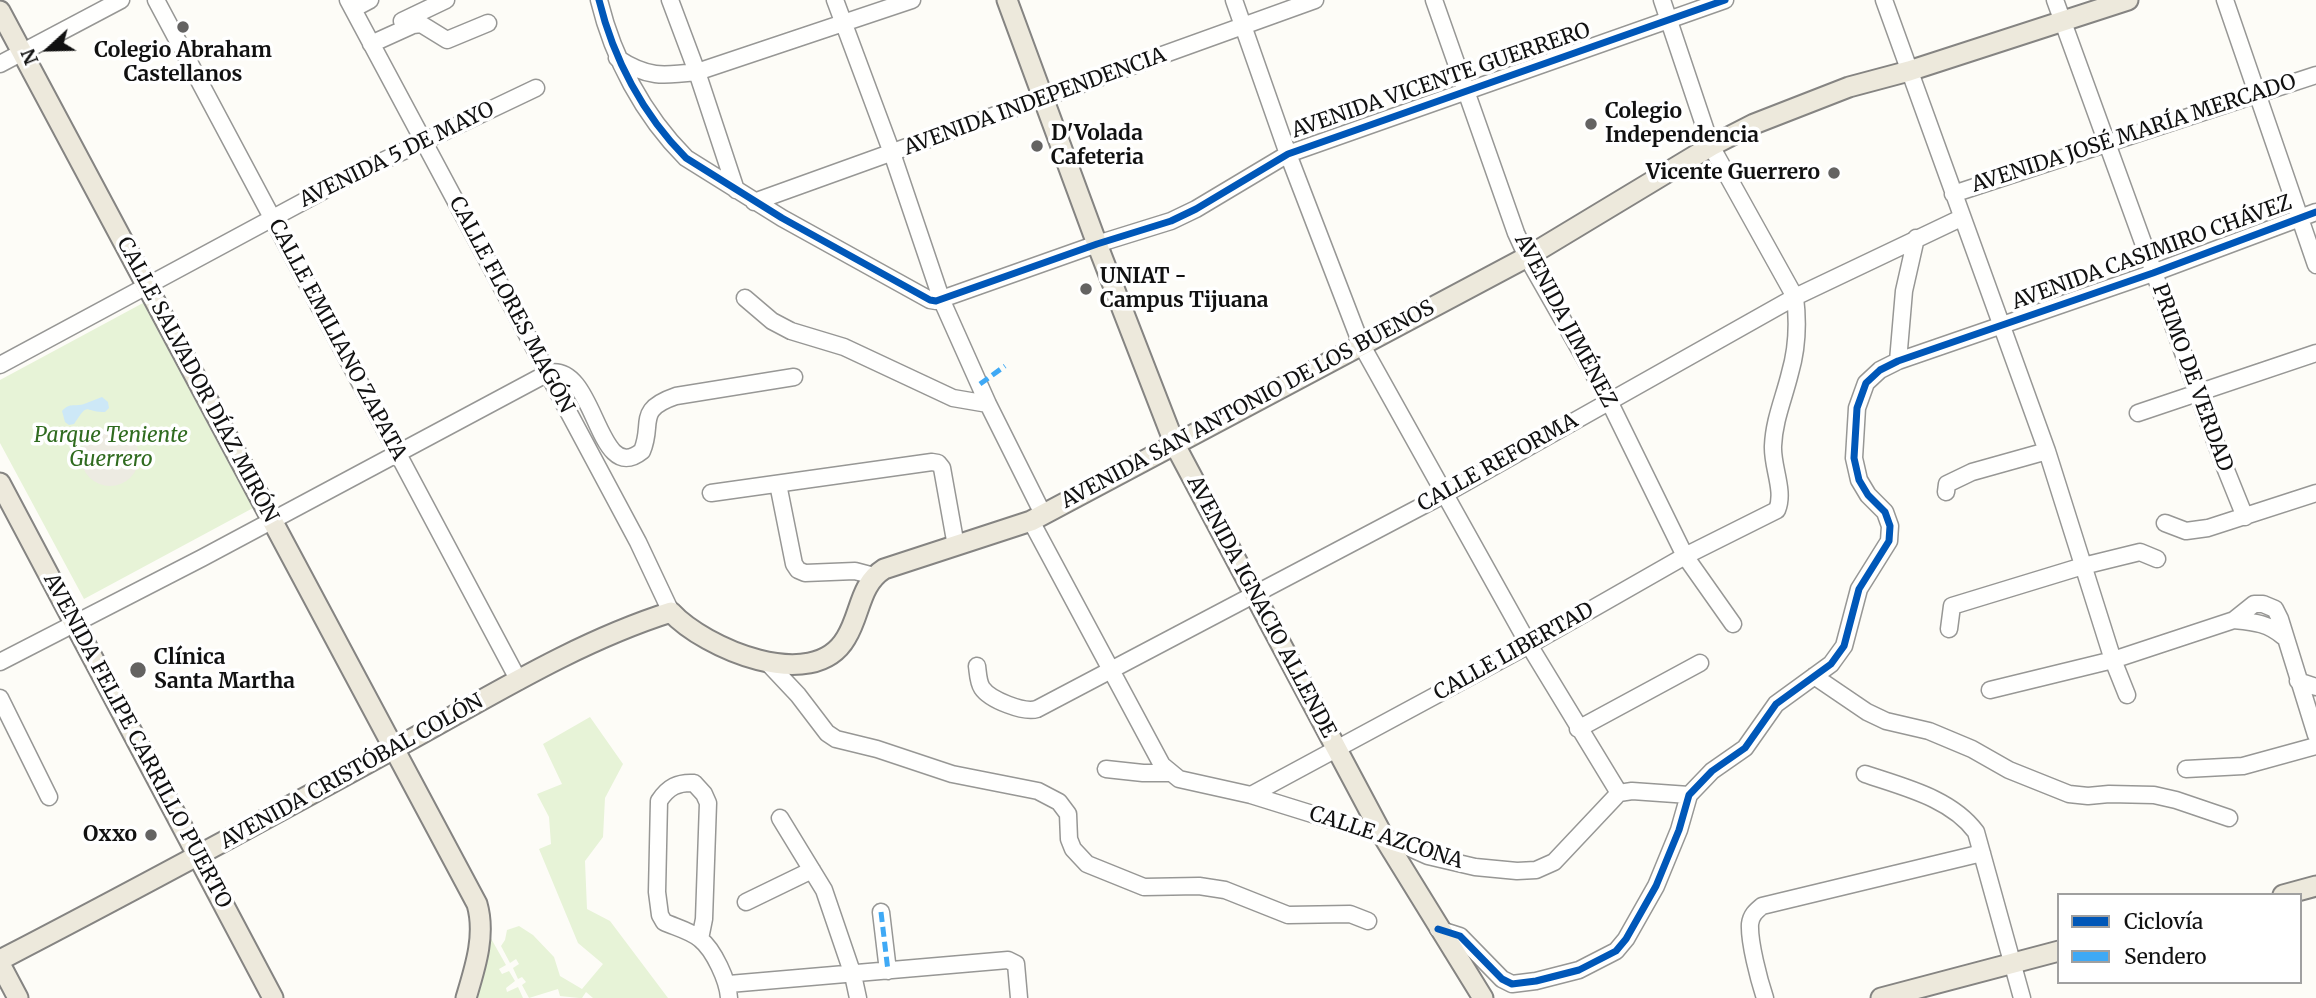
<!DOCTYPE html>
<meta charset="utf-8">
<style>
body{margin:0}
#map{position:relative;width:2316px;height:998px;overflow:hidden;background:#fdfcf7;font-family:Merriweather,serif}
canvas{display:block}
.legend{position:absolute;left:2057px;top:893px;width:245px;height:91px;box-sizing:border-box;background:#fff;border:2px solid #a0a0a0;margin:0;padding:9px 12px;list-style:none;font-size:21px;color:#111}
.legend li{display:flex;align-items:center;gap:14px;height:35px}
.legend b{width:35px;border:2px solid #a0a0a0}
.north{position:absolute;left:14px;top:14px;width:70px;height:70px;-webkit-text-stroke:5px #fff;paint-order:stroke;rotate:248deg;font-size:19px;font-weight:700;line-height:28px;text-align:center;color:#111}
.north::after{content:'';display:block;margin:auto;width:24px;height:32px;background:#111;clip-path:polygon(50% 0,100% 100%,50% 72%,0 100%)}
</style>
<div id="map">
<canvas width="2316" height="998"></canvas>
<ul class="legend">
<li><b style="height:9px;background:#0057b8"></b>Ciclovía</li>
<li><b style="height:9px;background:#3fa9f5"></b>Sendero</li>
</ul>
<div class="north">N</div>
</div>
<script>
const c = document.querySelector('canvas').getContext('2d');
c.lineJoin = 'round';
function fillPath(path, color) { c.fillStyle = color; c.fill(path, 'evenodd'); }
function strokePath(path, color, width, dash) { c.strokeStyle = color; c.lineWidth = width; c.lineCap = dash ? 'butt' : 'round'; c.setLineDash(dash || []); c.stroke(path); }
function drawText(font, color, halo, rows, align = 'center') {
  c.font = font + ' Merriweather,serif'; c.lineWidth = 7; c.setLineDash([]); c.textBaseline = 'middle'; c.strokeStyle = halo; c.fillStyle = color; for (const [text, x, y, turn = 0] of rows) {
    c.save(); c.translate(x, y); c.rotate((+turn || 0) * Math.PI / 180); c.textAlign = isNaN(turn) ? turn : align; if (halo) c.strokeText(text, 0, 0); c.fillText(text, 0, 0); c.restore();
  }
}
fillPath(new Path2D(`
 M143,303L253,508L84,599L0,443V380Z
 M590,717L623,764L605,798L603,837L585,861L587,909L610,921L668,998H593L586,992L582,998H579L560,996L558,989L529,998L522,985L526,982L522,977L518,979L513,968L519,964L516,959L510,963L501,946L505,940L507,930L519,926L533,935L554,957L560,976L582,989L603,964L578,943L539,849L551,844L549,817L537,794L562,784L543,744Z
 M489,935L506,965L499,969L502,974L509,971L515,981L506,988L507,992L518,987L523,998H471Z`), '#e7f3d7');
fillPath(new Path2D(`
 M81 457a29 29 0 1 1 58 0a29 29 0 1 1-58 0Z`), '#edebe2');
fillPath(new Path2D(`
 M102,397L108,402L109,408L105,412C83,413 90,400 74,424L69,425L65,422L62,411C70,402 75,407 84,404C90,402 96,399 102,397Z`), '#cde8f7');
const minor = new Path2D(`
 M156,0L519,681
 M348,0L638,542L671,612
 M599,0C613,58 643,115 686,158L782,218L930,300L936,301L1097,244L1171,221L1196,209L1288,154L1725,0
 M670,0L697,72L736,190
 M835,0L892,153L942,301L988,404L1043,514
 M1234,0L1288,154L1361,344L1529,645L1619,793
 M1434,0L1516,233L1527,257L1609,401L1685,556L1733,624
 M1884,0L2047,451L2113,660L2127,695
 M2055,0L2222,460L2245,517
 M2225,0L2316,265
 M353,9L370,0
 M402,21L446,0
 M371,44L413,25L421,24L447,40L488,23
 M617,58C647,78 663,76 697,72L912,0
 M0,64L121,0
 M1953,194L2316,75
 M754,202L1315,0
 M745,298L772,321L791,331L844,347L953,398L988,404
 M1898,361L1904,291L1916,238
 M0,365L349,177L536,88
 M2138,413L2316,353
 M778,484L794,564L798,570L805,573L855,571L874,576
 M1946,492L1947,484L1972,472L2047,451
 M711,493L932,462L938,463L942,468L956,546
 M1031,521L1162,765L1179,779L1251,795L1383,836L1428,856L1475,867L1517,871L1536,870L1554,862L1619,793
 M2165,523L2186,531L2208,528L2316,493
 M2234,620C2254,622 2268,623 2284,637
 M1949,629L1952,606L2083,566L2140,552L2157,559
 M766,661L798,695L827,733L836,739L877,749L952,774L1038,791L1059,802L1068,814L1069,839L1073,849L1087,864L1144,887L1199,886L1225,890L1288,915L1350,914L1368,921
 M0,662L202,558L548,373C597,362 596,488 642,451C654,423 635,410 676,396L794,377
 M977,666C978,673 978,682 982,688C990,700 1024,713 1037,709L1445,494L1795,297L1961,218
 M1814,676L1867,712L1886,721L1929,731L1972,749L2009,770L2069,794L2088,796L2109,794L2154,795L2176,800L2229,818
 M2298,681L2316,687
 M1990,690L2113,660L2234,620L2254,604H2263L2275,609L2280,619L2316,735
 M0,698L49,797
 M1578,729L1700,663
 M1106,769L1143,773H1170
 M2186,769L2243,766L2316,746
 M1865,774C1903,787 1951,798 1976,832L2022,998
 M1619,793L1632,791L1689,795
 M1251,795L1529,645L1685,556L1777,510C1785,491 1772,467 1773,446C1774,420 1784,398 1790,373C1797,349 1798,321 1795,297L1711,146L1662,0
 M780,818L824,890L853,975L858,998
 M746,902L812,870
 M881,912L888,971
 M1438,929L1460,936L1502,979L1512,984L1536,981L1579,970L1616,951L1626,939L1656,886L1679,830L1689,795L1712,771L1745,748L1776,704L1831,664L1844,646L1859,589L1889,541L1890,526L1885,512L1868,495L1859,480L1854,458L1857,408L1866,383L1880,370L1898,361L2153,273L2316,212
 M700,939L704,919L708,803L704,794L694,783C678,782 668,787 659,801L657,892L660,915L664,922C675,927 691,931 700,939C714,950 728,981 729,998
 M729,984L1008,960L1016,964L1019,998
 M1765,998C1759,980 1749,942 1750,924C1751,915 1756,911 1762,906L1982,853`);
const major = new Path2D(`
 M1007,0L1097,244L1175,445L1383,836L1483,998
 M0,11L477,904C486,935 475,968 466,998
 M0,483L273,998
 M2283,895L2316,886
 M0,960C135,890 268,818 401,745C489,697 576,642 671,612C704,648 813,695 846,638C861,614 859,585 884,569L1031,521L1527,257L1711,146L1754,124L1849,87L1909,71L2128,0
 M0,964L18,998
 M1881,998L2059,951`);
strokePath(minor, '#979795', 19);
strokePath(major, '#858482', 23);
strokePath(minor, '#fffffe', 16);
strokePath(major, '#ede9dc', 19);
strokePath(new Path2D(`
 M980,384L1005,366
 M881,912L888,971`), '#3fa9f5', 5, [10, 5]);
strokePath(new Path2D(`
 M599,0C613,58 643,115 686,158L782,218L930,300L936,301L1097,244L1171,221L1196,209L1288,154L1725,0
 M1438,929L1460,936L1502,979L1512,984L1536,981L1579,970L1616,951L1626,939L1656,886L1679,830L1689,795L1712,771L1745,748L1776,704L1831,664L1844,646L1859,589L1889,541L1890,526L1885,512L1868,495L1859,480L1854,458L1857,408L1866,383L1880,370L1898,361L2153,273L2316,212`), '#0057b8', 7);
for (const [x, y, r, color] of [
 [183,27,7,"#646362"],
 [1591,124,7,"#646362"],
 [1037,146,7,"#646362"],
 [1834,173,7,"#646362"],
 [1086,289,7,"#646362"],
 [138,670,9,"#646362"],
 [151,835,7,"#646362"]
]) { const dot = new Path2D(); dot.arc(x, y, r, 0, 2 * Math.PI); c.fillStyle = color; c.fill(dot); strokePath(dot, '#fff', 2.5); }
drawText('bold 21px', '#111', '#fff', [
 ["Colegio Abraham",183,51,"center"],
 ["Castellanos",183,75,"center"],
 ["Colegio",1605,112],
 ["Independencia",1605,136],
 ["D'Volada",1051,134],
 ["Cafeteria",1051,158],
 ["Vicente Guerrero",1820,173,"right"],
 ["UNIAT -",1100,277],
 ["Campus Tijuana",1100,301],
 ["Clínica",154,658],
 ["Santa Martha",154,682],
 ["Oxxo",137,835,"right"]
], 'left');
drawText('21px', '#111', '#fff', [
 ["AVENIDA VICENTE GUERRERO",1441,81,-19],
 ["AVENIDA INDEPENDENCIA",1035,102,-20],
 ["AVENIDA JOSÉ MARÍA MERCADO",2134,134,-18],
 ["AVENIDA 5 DE MAYO",397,155,-26],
 ["AVENIDA CASIMIRO CHÁVEZ",2152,253,-20],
 ["CALLE FLORES MAGÓN",511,305,62],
 ["AVENIDA JIMÉNEZ",1565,321,62],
 ["CALLE EMILIANO ZAPATA",337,340,62],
 ["PRIMO DE VERDAD",2192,378,70],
 ["CALLE SALVADOR DÍAZ MIRÓN",197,380,62],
 ["AVENIDA SAN ANTONIO DE LOS BUENOS",1248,405,-28],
 ["CALLE REFORMA",1498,463,-29],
 ["AVENIDA IGNACIO ALLENDE",1261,607,62],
 ["CALLE LIBERTAD",1514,652,-29],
 ["AVENIDA FELIPE CARRILLO PUERTO",137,741,62],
 ["AVENIDA CRISTÓBAL COLÓN",352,772,-29],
 ["CALLE AZCONA",1386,838,18]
]);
drawText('italic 21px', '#2f6b1f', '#fff', [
 ["Parque Teniente",111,436],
 ["Guerrero",111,460]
]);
</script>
